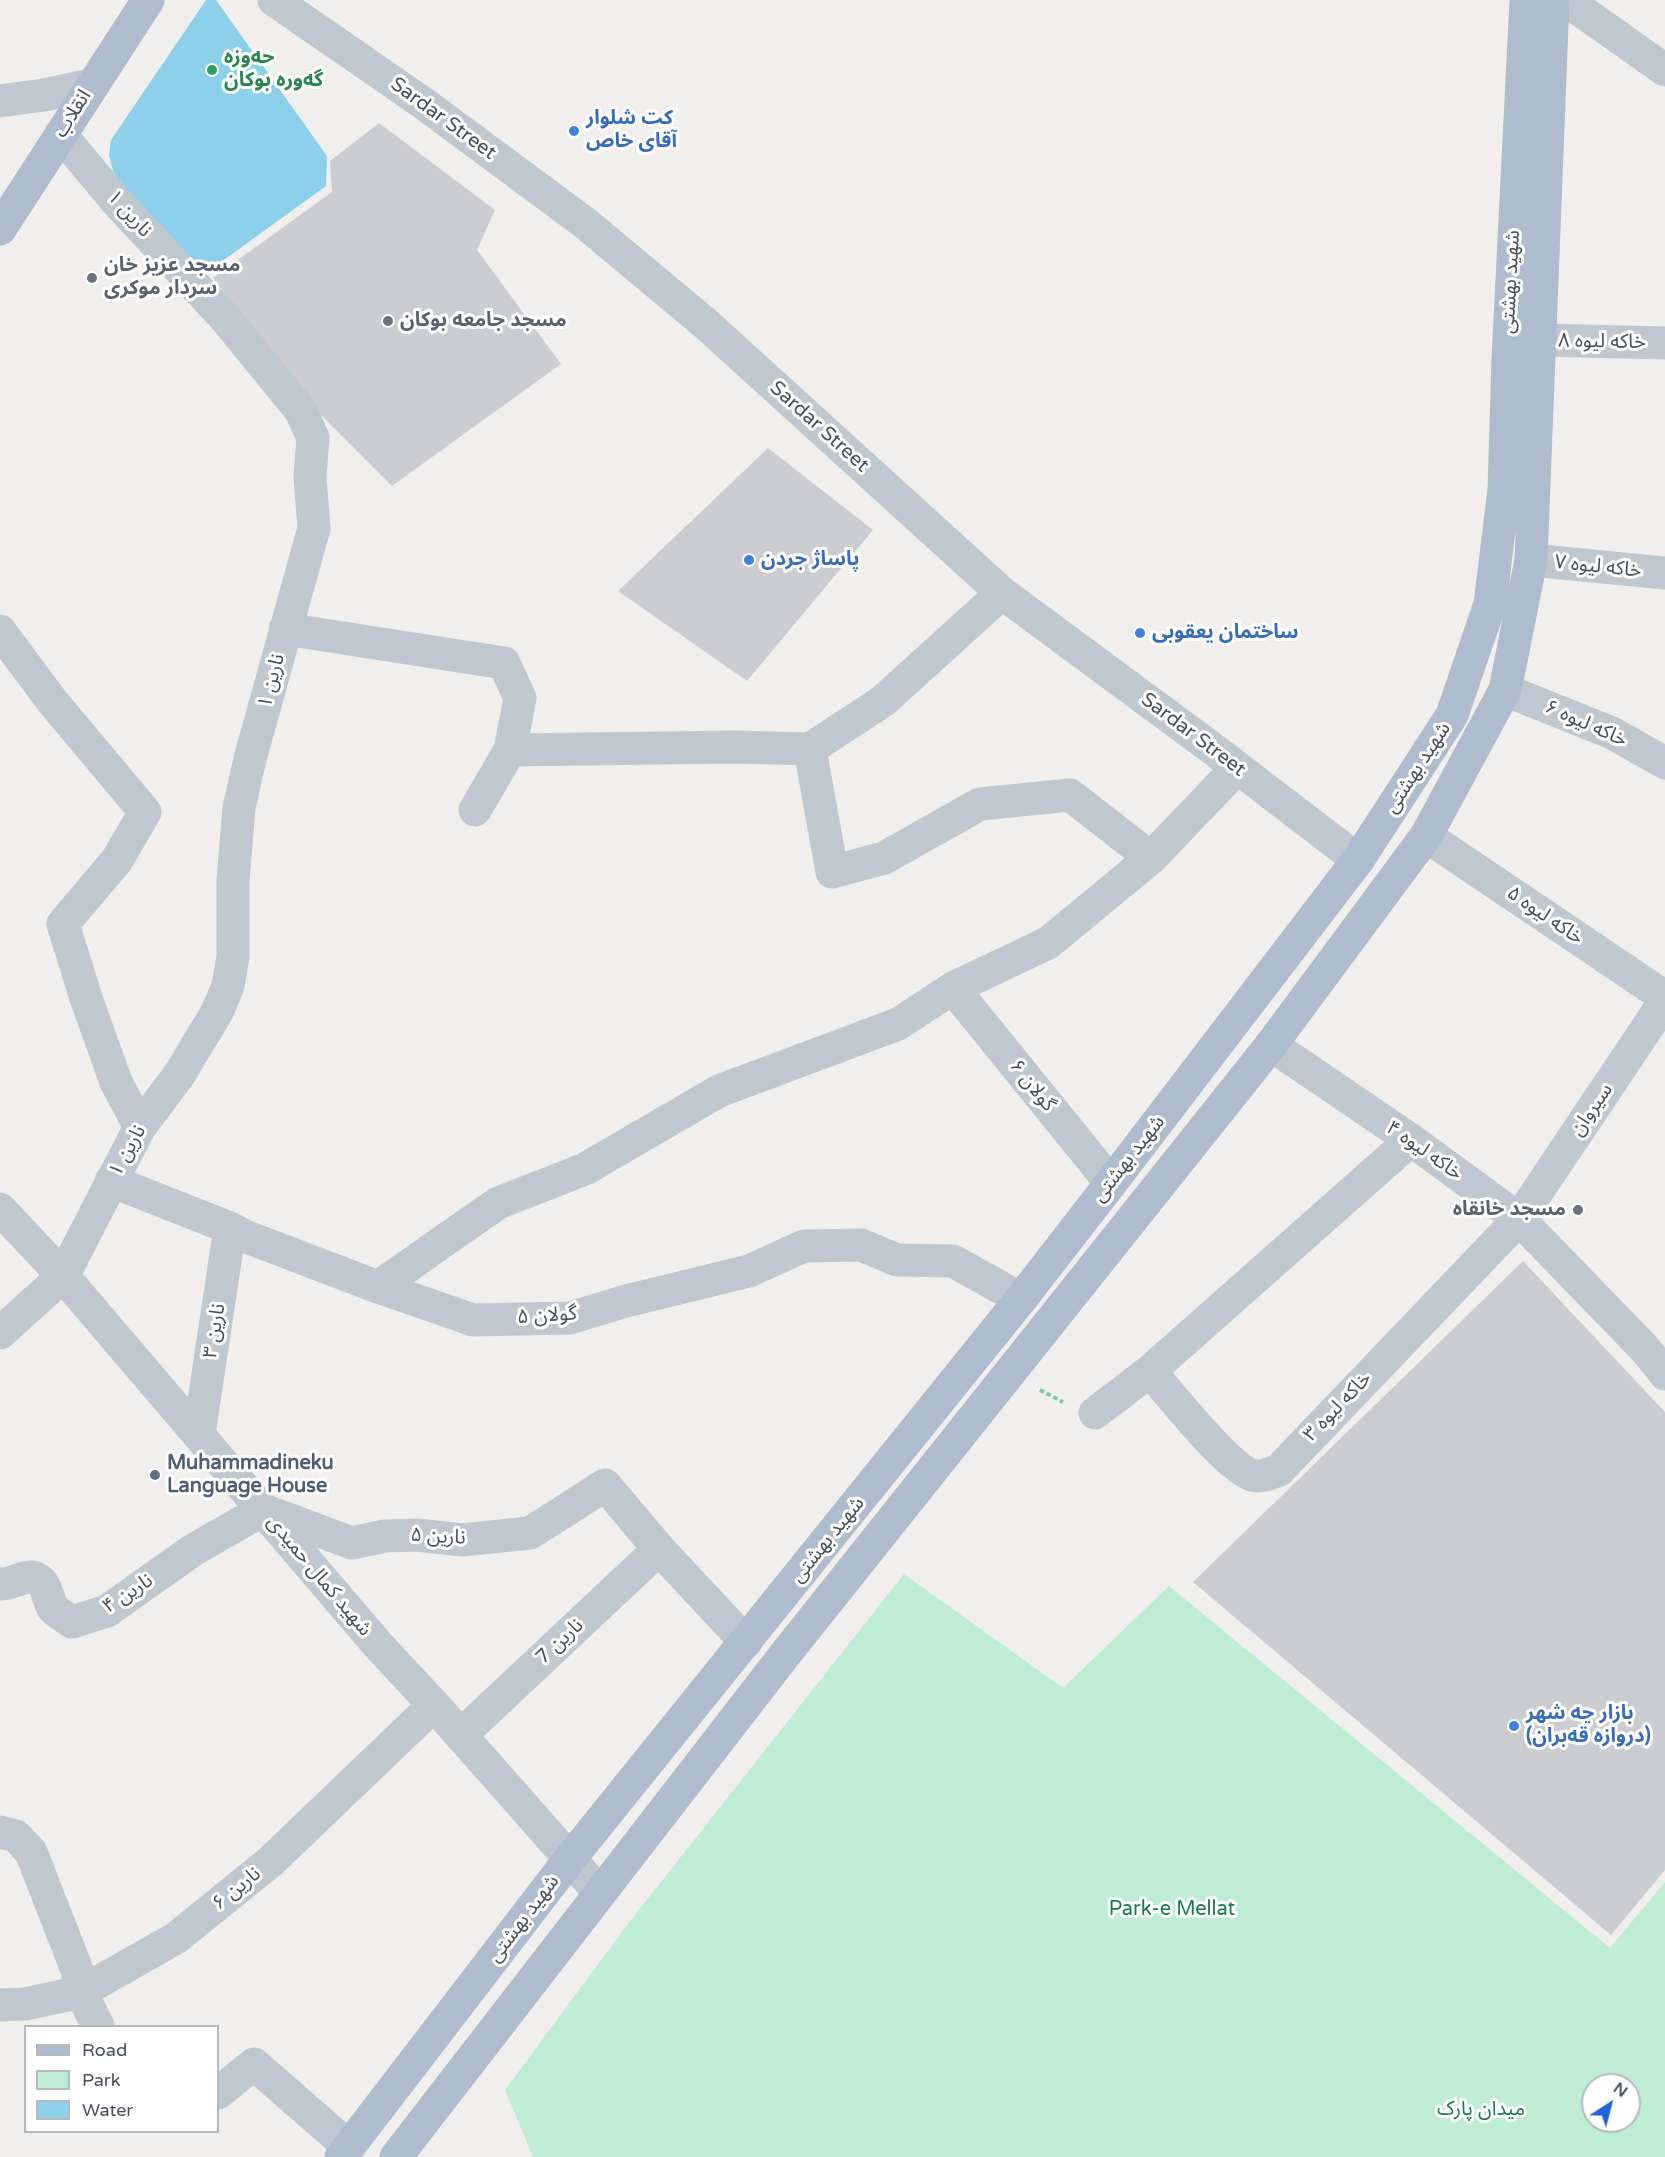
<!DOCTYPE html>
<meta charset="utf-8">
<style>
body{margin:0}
#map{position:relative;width:1665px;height:2157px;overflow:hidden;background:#f1efee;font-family:"Varela Round",sans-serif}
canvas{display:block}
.legend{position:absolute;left:24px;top:2025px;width:195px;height:108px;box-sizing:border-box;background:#fff;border:2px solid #b5b9bd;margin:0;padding:8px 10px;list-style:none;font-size:18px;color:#47505b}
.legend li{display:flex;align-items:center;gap:12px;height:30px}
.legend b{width:30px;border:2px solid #b5b9bd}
.north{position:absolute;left:1581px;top:2073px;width:60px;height:60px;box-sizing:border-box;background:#fff;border:2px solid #b5b9bd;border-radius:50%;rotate:36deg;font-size:16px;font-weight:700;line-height:24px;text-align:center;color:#47505b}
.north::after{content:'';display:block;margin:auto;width:21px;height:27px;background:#1f64db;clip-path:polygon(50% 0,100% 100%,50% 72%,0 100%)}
</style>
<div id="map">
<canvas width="1665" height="2157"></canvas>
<ul class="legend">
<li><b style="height:8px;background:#afbccd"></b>Road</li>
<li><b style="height:16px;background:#beedd4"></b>Park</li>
<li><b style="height:16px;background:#8cd0e9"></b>Water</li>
</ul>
<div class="north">N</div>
</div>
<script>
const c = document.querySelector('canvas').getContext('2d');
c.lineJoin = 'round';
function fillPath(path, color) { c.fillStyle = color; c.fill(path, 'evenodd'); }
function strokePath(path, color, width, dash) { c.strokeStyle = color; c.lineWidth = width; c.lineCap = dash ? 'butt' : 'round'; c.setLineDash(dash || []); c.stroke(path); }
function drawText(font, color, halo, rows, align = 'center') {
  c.font = font + ' "Varela Round","Noto Sans Arabic",sans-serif'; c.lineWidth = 6; c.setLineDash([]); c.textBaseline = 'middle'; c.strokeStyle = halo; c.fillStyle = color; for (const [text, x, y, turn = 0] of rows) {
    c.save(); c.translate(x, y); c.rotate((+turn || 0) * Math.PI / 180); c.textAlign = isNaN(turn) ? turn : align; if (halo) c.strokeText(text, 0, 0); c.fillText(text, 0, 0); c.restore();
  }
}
fillPath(new Path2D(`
 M904,1574L1063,1688L1169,1586L1610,1948L1665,1882V2157H533L505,2090L627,1925ZM1593,2085H1629V2121H1593Z`), '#beedd4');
fillPath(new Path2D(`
 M206,0H216L327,156L326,186L199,278L142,212L113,171L109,155L111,140Z`), '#8cd0e9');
fillPath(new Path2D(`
 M379,123L495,210L477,250L561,364L392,486L307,401L213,278L332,192L330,161Z
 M768,448L873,530L747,681L618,591Z
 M1523,1261L1665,1412V1870L1611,1935L1193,1582Z`), '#cbcdd3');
strokePath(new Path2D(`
 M1040,1390L1063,1402`), '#77caa7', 4, [4.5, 3]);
strokePath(new Path2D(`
 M274,0L423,103L585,223L706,324L1002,593L1213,749L1358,860
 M1566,0L1665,70
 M0,101L44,95L91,85
 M1540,340L1665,343
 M1531,560L1665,573
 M1002,593L883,701L810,749L832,872L884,858L980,804L1070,795L1151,858
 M285,629L504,663L520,698L510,750L475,810
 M0,631L52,701L145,812L117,860L63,924L86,998L116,1082L140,1127
 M1505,690L1612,733L1665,763
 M510,750L735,747L810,749
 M1426,836L1665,997
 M953,988L1111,1183
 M1271,1045L1411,1140L1519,1219L1645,1349L1665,1374
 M111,1181L230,1228L247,1237L378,1287L473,1320L570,1318L626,1301L749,1271L804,1246L861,1245L897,1260L953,1261L1021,1299
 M0,1209L63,1276L378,1645L434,1705L600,1893
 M378,1287L498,1203L585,1169L719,1091L898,1024L953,988L1048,943L1151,858L1237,768
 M0,1333L63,1276L140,1127L179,1075L217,1012L228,986L233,957V880L239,808L250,759L314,528L310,477L313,438L301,411L226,319L117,202L61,135
 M1150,1371C1170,1394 1227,1467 1252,1475C1261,1478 1271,1473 1279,1470L1519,1219L1665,1001
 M1095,1413L1150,1371L1411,1140
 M199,1434L230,1228
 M0,1584C11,1585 22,1576 32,1577C47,1579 47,1599 53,1608C57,1613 67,1618 72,1622L107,1611L193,1550L263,1510L352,1543L385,1536L417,1535L462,1540L530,1533L605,1485L659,1549L746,1642
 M461,1735L659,1549
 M0,1832L16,1836L31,1852L77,1970L81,1992L98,2026
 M0,2005L25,2004L81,1992L176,1938L270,1862L434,1705
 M218,2093L254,2064L349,2147`), '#bfc8d0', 33);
strokePath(new Path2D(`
 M0,229L148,0
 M341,2157L569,1860L1021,1299L1111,1183L1358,860L1452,715L1490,604L1504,490L1508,359L1526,0
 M396,2157L783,1657L1271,1045L1426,836L1505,690L1531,560L1553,0`), '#afbccd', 33);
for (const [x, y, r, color] of [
 [212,70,6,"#2e9e5b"],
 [574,131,6,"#3f7fe0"],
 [92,278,6,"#6b7280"],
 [388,321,6,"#6b7280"],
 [749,560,6,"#3f7fe0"],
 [1140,633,6,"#3f7fe0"],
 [1578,1210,6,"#6b7280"],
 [155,1475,6,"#5c6f8a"],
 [1514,1726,6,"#3f7fe0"]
]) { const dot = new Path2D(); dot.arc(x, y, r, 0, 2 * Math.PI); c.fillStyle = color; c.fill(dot); strokePath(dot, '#fff', 2); }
drawText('bold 20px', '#27864d', '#fff', [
 ["حه‌وزه",224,58],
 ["گه‌وره بوکان",224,81]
], 'left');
drawText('20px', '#47505b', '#fff', [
 ["انقلاب",73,114,-58],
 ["Sardar Street",443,119,36],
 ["نارین ۱",129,214,48],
 ["شهید بهشتی",1511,282,-87],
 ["خاکه لیوه ۸",1602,342,1],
 ["Sardar Street",819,427,42],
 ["خاکه لیوه ۷",1598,567,6],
 ["نارین ۱",272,681,-75],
 ["خاکه لیوه ۶",1586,724,24],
 ["Sardar Street",1193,735,37],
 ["شهید بهشتی",1418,768,-57],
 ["خاکه لیوه ۵",1545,916,34],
 ["گولان ۶",1032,1086,51],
 ["سیروان",1592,1110,-56],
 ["نارین ۱",128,1151,-61],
 ["خاکه لیوه ۴",1424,1151,35],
 ["شهید بهشتی",1129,1159,-52],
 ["گولان ۵",547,1316,-4],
 ["نارین ۳",215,1331,-81],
 ["خاکه لیوه ۳",1338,1407,-46],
 ["نارین ۵",438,1537,3],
 ["شهید بهشتی",828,1540,-51],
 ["شهید کمال حمیدی",319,1576,50],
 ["نارین ۴",128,1594,-33],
 ["نارین 7",560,1642,-43],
 ["نارین ۶",237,1889,-39],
 ["شهید بهشتی",524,1919,-53]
]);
drawText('bold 20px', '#366cbe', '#fff', [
 ["کت شلوار",586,119],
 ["آقای خاص",586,142],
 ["پاساژ جردن",761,560],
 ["ساختمان یعقوبی",1152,633],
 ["بازار چه شهر",1526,1714],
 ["(دروازه قه‌بران)",1526,1737]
], 'left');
drawText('bold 20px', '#5b616d', '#fff', [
 ["مسجد عزیز خان",104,266],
 ["سردار موکری",104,289],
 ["مسجد جامعه بوکان",400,321],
 ["مسجد خانقاه",1566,1210,"right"]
], 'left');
drawText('bold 20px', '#4e5e75', '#fff', [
 ["Muhammadineku",167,1464],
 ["Language House",167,1487]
], 'left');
drawText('20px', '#1a7b51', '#fff', [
 ["Park-e Mellat",1172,1910],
 ["میدان پارک",1481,2110]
]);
</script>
